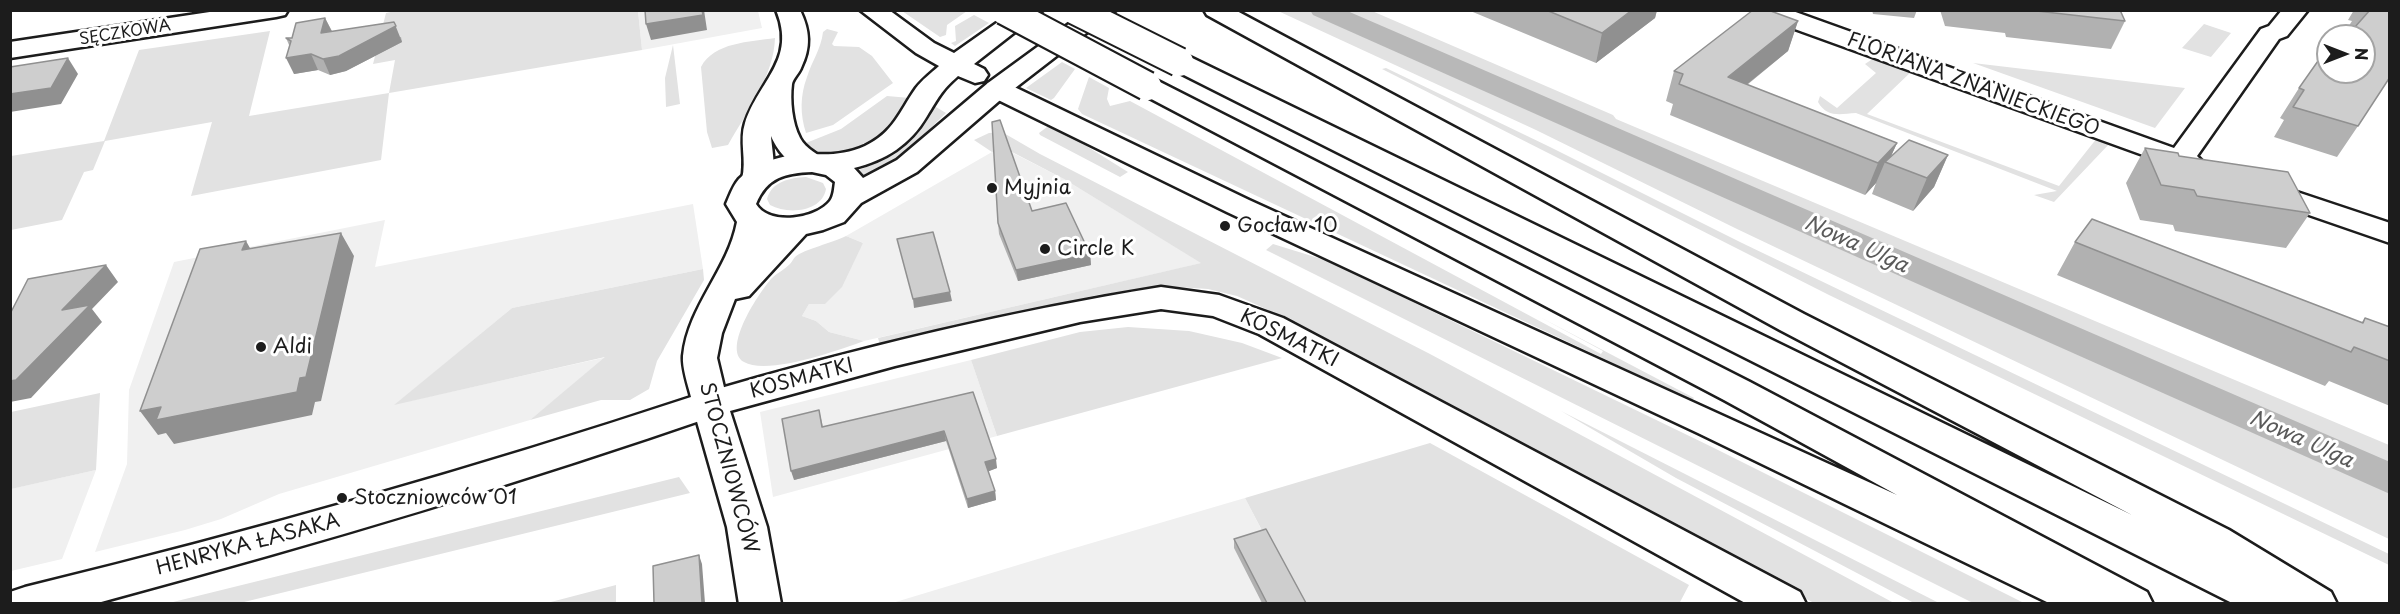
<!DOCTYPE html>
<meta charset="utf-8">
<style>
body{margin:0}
#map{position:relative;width:2400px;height:614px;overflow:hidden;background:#fff;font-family:"Playpen Sans",sans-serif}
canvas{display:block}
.frame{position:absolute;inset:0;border:12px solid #1c1c1c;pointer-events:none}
.north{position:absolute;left:2316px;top:24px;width:60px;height:60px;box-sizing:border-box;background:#fff;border:2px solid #a4a4a4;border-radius:50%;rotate:90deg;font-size:16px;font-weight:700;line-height:24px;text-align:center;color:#1c1c1c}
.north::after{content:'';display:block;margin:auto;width:21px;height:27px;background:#1c1c1c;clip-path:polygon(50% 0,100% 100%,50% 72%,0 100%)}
</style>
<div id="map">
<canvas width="2400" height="614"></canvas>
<div class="frame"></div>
<div class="north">N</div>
</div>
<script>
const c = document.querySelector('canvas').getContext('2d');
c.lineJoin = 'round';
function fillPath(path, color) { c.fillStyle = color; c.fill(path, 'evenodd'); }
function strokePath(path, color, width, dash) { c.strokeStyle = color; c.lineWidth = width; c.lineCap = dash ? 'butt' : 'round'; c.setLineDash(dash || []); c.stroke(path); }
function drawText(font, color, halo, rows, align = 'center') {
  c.font = font + ' "Playpen Sans",sans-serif'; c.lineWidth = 6; c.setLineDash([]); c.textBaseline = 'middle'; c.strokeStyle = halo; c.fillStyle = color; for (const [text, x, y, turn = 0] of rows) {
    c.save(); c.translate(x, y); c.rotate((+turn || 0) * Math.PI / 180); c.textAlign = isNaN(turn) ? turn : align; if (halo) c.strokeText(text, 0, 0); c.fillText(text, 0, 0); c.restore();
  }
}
fillPath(new Path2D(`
 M638,11H758L762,28L642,50Z
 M992,152H1011L1064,179L1202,263L864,341L829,332L816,321L802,316L809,304L863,243L846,236Z
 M693,204L703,269L512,308L396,404L607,357L530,420L279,494L221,519L185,530L95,552L127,464L129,390L174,262L385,220L375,267Z
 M971,360L997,436L773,497L760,412Z
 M96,470L62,559L11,571L10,489Z
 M1245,498L1300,604H889L1061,552Z`), '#f0f0f0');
fillPath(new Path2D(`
 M400,10L638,11L642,50L389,93L381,160L191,196L212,122L105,141L93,170L84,172L62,220L11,230V156L104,141L139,50L270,31L249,116L389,93L395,60L373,64L386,13Z
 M902,11L966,10L967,11L947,25L946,35L940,37Z
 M1278,11H1311L2252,424L2389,487V539L1737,229L1536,130Z
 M1333,11H1372L1613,115L1616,119L2389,445V468Z
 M974,15L989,23L955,46L951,43L956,41L955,26Z
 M2204,24L2231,33L2211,57L2182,48Z
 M827,29L838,32L832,44L834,46L859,47L872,56L893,83L833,125L806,133C800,114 800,96 807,77C812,61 821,49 823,32Z
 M775,38C774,76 746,113 728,145L712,148L707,132L701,67C714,42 750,42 775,38Z
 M673,45L680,104L666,107L665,78Z
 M1877,56L1913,70L1867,114L2059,186L2097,138L2111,142L2054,202L2034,195L2057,191L1856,113C1840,114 1827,118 1818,102L1820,96L1837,108L1876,73L1865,64Z
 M1062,62L1075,69L1054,98L1051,100L1026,88Z
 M1973,63L2185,88L2155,128Z
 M1386,68L1550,147L1742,243L2389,554V565L1829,295L1382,69Z
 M1089,77L1109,88L1107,99L1110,106L1130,101L1601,354L1603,351L1536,315L1694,398L1692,400L1082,114L1078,109L1079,106Z
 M887,96L910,98L899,121L870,148L833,156L815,151L806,143L841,129Z
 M931,104L946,113L893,165L866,179L859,170C894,157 916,138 931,104Z
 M1051,124L1128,172L1120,177L1040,135L1039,133Z
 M1002,132L1040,154L1430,354L1894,603H1814L1266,309L1237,296L1208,289L1163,286L1097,295L880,345L878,338L1201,263L1064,179L1012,152H992L974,140L989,133Z
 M806,177L823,183L826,189C822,212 788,215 770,205L767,199C772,181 790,178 806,177Z
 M846,236L863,243L842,287L825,304H809L802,316L816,321L829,332L864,341C839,350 767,376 744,362C721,349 760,291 772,278C777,273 784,270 790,264C792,262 793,259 795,257C804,249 833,243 846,236Z
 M1273,244L1328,261L1712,447L2024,603H1973L1266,250Z
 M703,269L704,280L657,361L649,389L630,400H601L530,420L605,357L394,405L512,308Z
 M1128,327L1189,331L1242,343L1282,358L997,436L971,360L1080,332Z
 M100,393L96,470L11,489V412Z
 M1561,411L1939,603H1914L1676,478Z
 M1430,443L1689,585L1679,604L1300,603L1245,498Z
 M679,477L690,493L240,603H169Z
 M616,585V603H547Z`), '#e2e2e2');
fillPath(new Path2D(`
 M1310,10H1345L2390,462V494L1313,15Z`), '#b8b8b8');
const street = new Path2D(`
 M223,10H288L285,15L276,17L10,58V42Z
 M776,10H800C810,31 811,47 801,68C799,73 793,79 792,84C790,100 792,123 800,138C806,150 819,153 826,163L822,169C799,175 780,157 771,136C772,153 778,170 767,185L757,188L747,185L742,179C747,160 739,141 745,123C759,80 797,60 776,10Z
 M1753,10H1790L2174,148L2261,29L2269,26L2282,10H2308L2287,36L2279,39L2197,156L2204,163L2200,169L2190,172L1756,15Z
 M2264,181L2390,223V243L2254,196L2249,190L2254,184Z
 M1161,287L1219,295L1283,318L1800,592L1806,604H1747L1259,334L1213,316L1161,309L1080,322L895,366L730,411L767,527L781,604H739L727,527L692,404L697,395C849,350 1005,312 1161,287Z`);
const secondary = new Path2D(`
 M860,10H889L934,43L954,53L1015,10H1043L974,64L984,69L988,75L984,81L975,83L958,76C940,92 939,97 927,116C910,145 886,160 854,168L863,178L897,160L988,83L1088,10H1116L1006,95L917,172L861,203L844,222L823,230L806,234L749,296L735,299L722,333L717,358L728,404L723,413C521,483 317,544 112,599L94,604H10V592L25,587C249,532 471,470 691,397C688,385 682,368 683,356C688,306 728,270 737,222L726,204C730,195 733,186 739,179C755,162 788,153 811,154C831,155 847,154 865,146C894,132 899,112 916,88C922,80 931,73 939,66L916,53ZM812,172L826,175L835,182C834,188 834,196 830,201C816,219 769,226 756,204C767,177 786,173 812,172Z`);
const primary = new Path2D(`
 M1204,10H1235L1804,314L2229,530L2331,592L2337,604H2234L1170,68L1166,62L1170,56L1179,54L1188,56L2132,515L1780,330L1207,15Z
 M1147,78L1156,80L1750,382L2147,592L2153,604H2051L1698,433L1227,212L988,95L984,89L988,83L997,81L1006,83L1249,200L1897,495L1724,400L1138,92L1134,86L1138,80Z`);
strokePath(street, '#1c1c1c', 5);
strokePath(secondary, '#1c1c1c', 5);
strokePath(primary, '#1c1c1c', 5);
fillPath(street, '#fff');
fillPath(secondary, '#fff');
fillPath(primary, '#fff');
const primaryBridge = new Path2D(`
 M1004,10L1147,86
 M1075,10L1179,62`);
strokePath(primaryBridge, '#1c1c1c', 32, []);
strokePath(primaryBridge, '#fff', 28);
fillPath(new Path2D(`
 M1468,10H1657L1655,18L1596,63Z
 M1872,10H1917L1914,18L1873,14Z
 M1940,10H2120L2125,21L2111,49L2006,37L2005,33L1945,26Z
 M2354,10H2390L2358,126L2337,157L2274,137L2284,120L2280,118L2299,88L2328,72L2364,36L2343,35L2352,21L2348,20Z
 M325,18L332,31L401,37L402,42L346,71L330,75L318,70L294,74L289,45L286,38H292Z
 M1798,21L1788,51L1747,85L1897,143L1891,156L1948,155L1934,187L1913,211L1872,194L1876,183L1865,195L1670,115L1673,104L1666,101L1674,71Z
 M2145,148L2179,156L2310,213L2286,248L2175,231L2173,225L2140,220L2126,183Z
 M1032,211L1090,254L1091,265L1018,281L999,234L998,223Z
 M2075,242L2361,323L2365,318L2390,327V406L2329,381L2325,386L2057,275Z
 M973,392L997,468L988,471L995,491L996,500L968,508L946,441L794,480L819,410L823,427Z
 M1234,539L1306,603H1262L1234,548Z`), '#b1b1b1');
fillPath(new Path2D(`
 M702,10H704L707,30L651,40L646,24Z
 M1632,10H1657L1655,18L1596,63L1602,33Z
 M325,18L333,34L321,33Z
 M1798,21L1788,51L1725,102L1728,77Z
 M394,22L402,42L346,71L330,75L323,59Z
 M311,54L318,70L294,74L286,58Z
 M68,58L78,74L61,104L10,112V94Z
 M1897,143L1888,163L1885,162L1876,183L1865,195L1878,163Z
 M1948,155L1934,187L1913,211L1927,178Z
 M341,233L354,256L321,401L315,402L312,415L174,444L166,433L158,435L140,411Z
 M246,241L259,264L242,250Z
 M1090,254L1091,265L1018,281L1016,270Z
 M106,265L118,282L92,309L102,322L31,398L10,402V381L62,310Z
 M950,292L952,301L914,308L913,299Z
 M944,431L946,441L794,480L791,471Z
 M996,459L997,468L987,472L985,462Z
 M995,491L996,500L968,508L967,499Z
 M699,555L702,564L705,603H702Z`), '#909090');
const building = new Path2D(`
 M645,10H702L703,15L646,24Z
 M1546,10H1632L1602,33Z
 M1753,10H1768L1798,21L1728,77L1897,143L1878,163L1679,84L1683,74L1674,71Z
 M2028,10H2120L2125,21Z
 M2370,10H2390V77L2358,126L2293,107L2304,90L2299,88L2325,51L2328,52V72H2364V36H2347Z
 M325,18L321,33L394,22L396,26L339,56L323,59L311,54L286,58L291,41L286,38H292L296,23Z
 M68,58L51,88L10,94V67Z
 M1000,120L1032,211L1066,203L1090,254L1016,270L998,223L992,122Z
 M1909,140L1948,155L1927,178L1885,162Z
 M2145,148L2178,153L2179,156L2288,172L2310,213L2197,196L2194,190L2161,185Z
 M2092,219L2363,323L2365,318L2390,327V361L2354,347L2351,352L2075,242Z
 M933,232L950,292L913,299L897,239Z
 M341,233L306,377L300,378L297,392L156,420L161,407L140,411L200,249L246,241L242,250Z
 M106,265L62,310L90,305L16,380L10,381V314L28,279Z
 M973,392L996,459L985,462L995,491L967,499L944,431L791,471L782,419L819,410L822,427Z
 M1266,529L1306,603H1267L1234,539Z
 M699,555L702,603H654L653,566Z`);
fillPath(building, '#cecece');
strokePath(building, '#909090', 1.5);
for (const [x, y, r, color] of [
 [992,188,6,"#1c1c1c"],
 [1225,226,6,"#1c1c1c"],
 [1045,249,6,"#1c1c1c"],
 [261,347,6,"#1c1c1c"],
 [342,498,6,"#1c1c1c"]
]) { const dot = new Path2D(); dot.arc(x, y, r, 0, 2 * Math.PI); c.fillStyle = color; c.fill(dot); strokePath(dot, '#fff', 2); }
drawText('16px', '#1c1c1c', '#fff', [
 ["SĘCZKOWA",125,33,-9]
]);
drawText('20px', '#1c1c1c', '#fff', [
 ["FLORIANA ZNANIECKIEGO",1973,85,20],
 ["KOSMATKI",1289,339,26],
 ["KOSMATKI",802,379,-15],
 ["STOCZNIOWCÓW",728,468,75],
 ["HENRYKA ŁASAKA",248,545,-15]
]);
drawText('20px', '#1c1c1c', '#fff', [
 ["Myjnia",1004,188],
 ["Gocław 10",1237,226],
 ["Circle K",1057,249],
 ["Aldi",273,347],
 ["Stoczniowców 01",354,498]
], 'left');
drawText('italic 21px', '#5a5a5a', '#fff', [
 ["Nowa Ulga",1856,245,24],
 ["Nowa Ulga",2301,440,24]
]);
</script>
